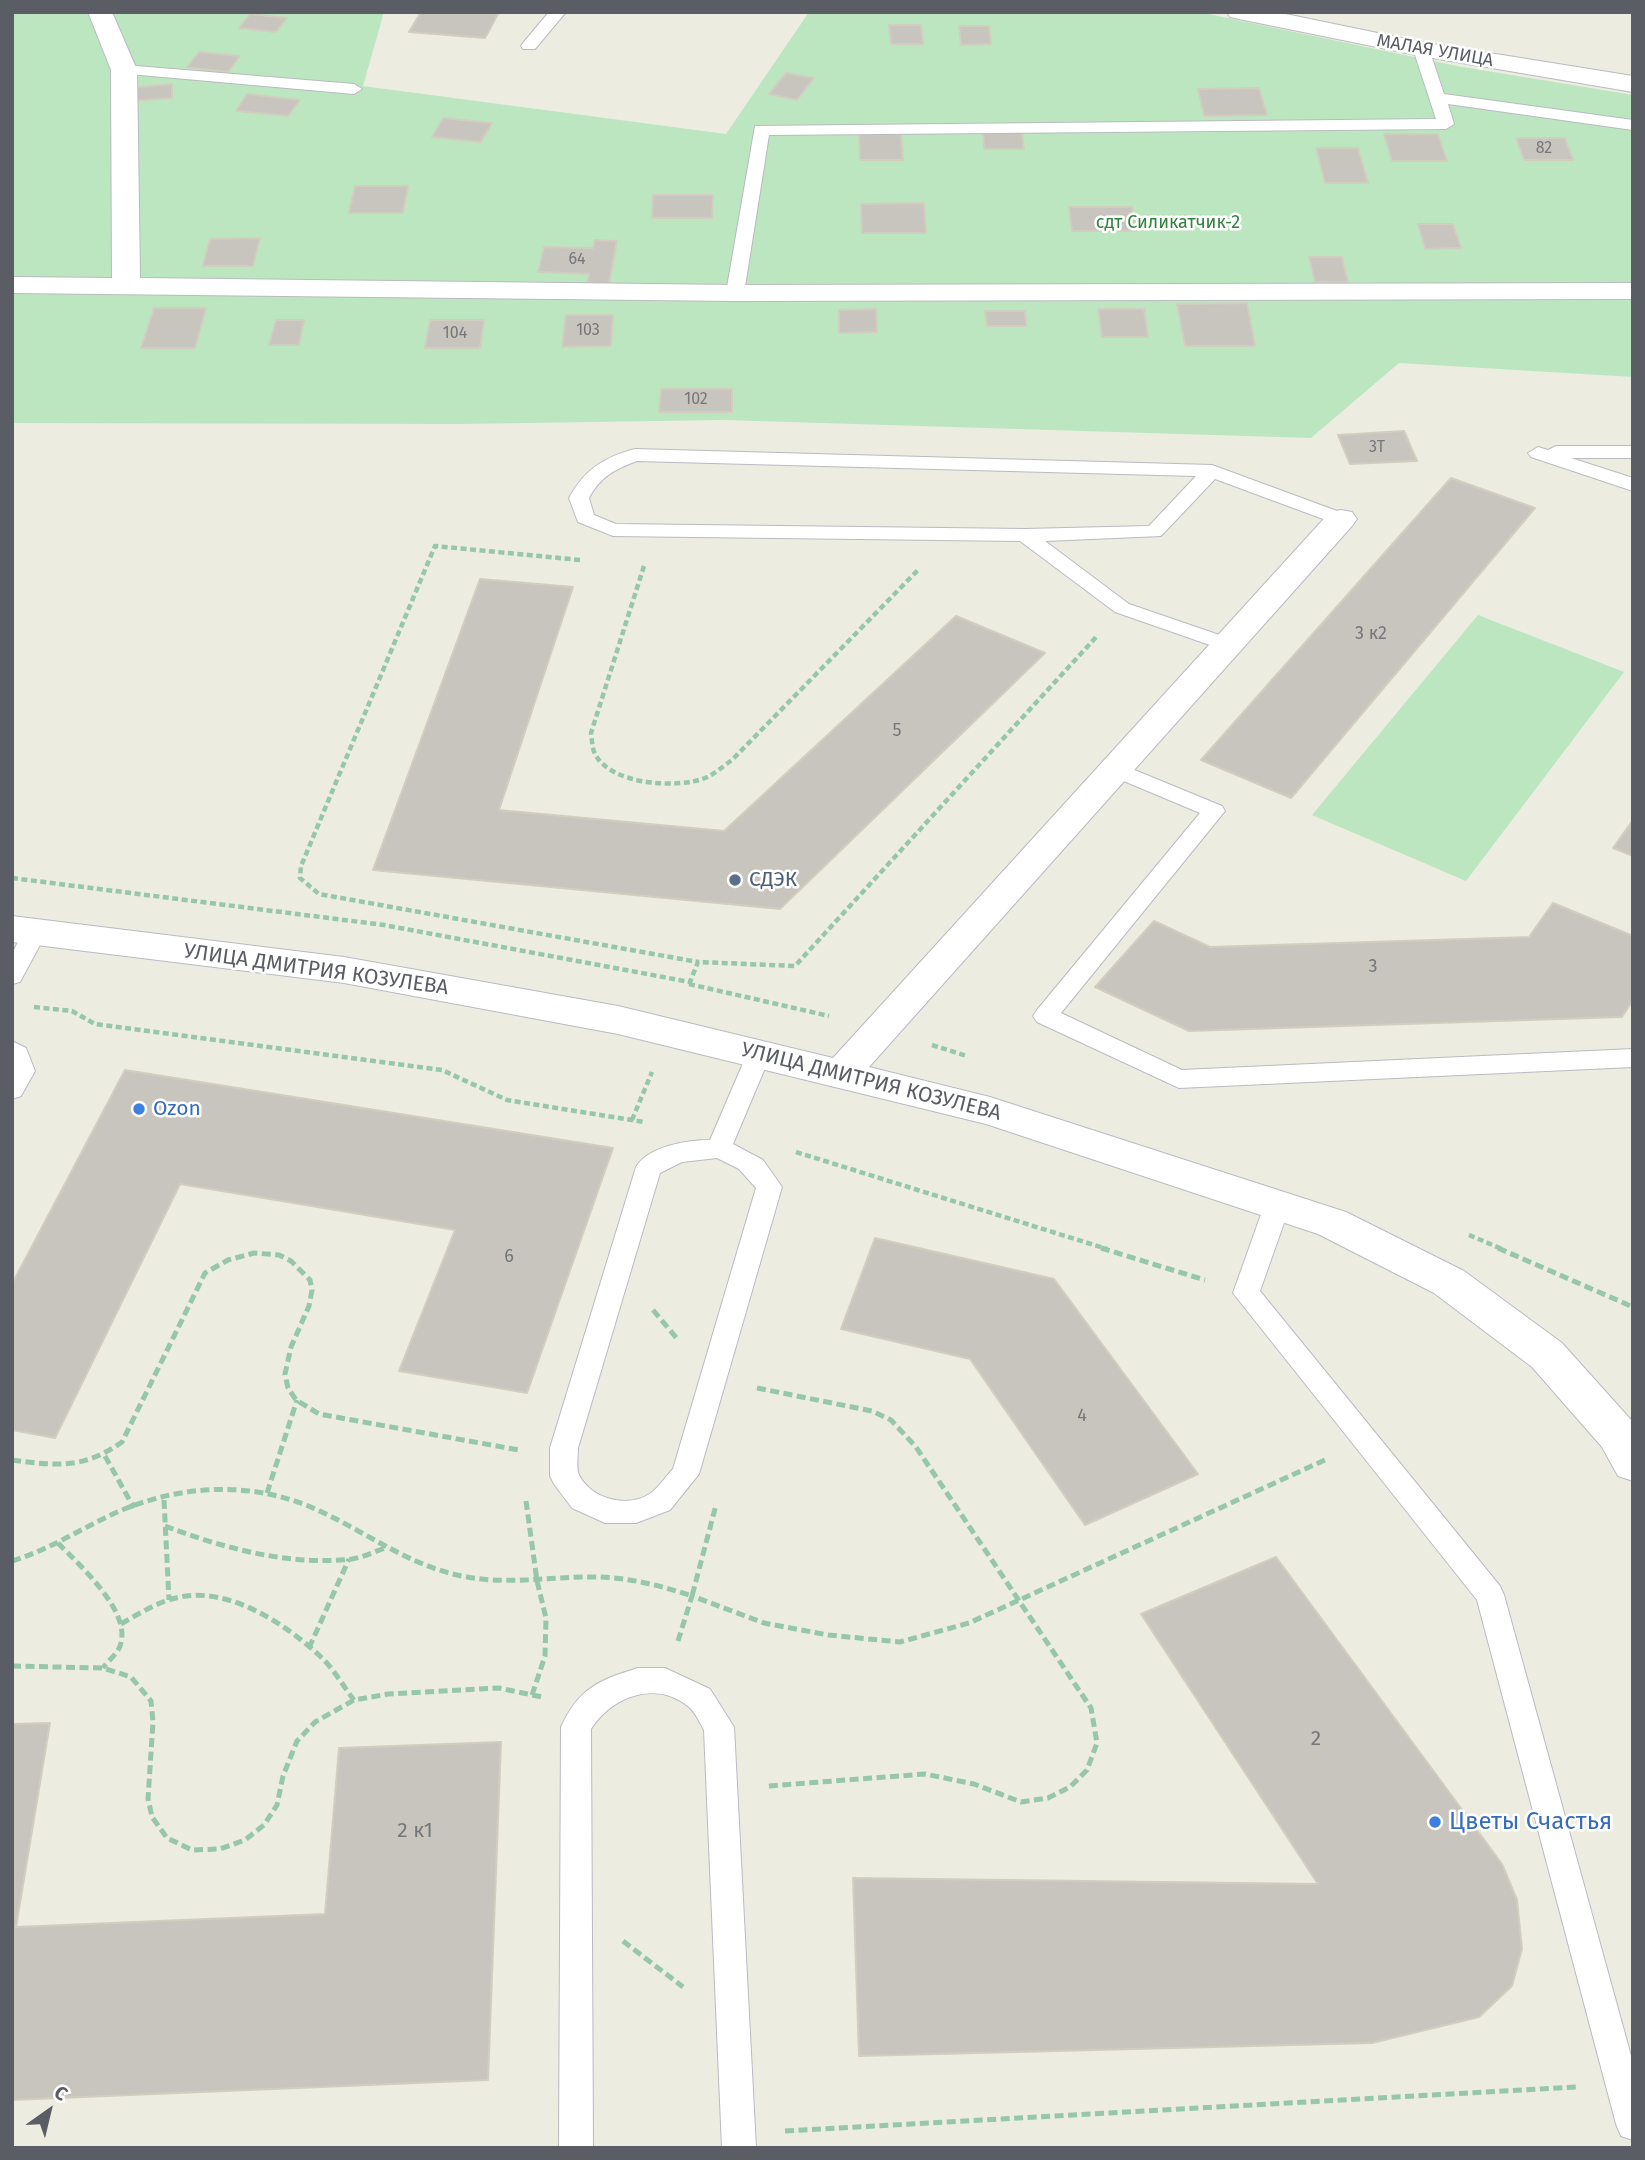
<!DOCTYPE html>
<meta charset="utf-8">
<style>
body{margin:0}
#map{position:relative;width:1645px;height:2160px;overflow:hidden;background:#edece1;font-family:"Fira Sans",sans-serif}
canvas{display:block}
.frame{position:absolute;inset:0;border:14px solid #5a5d63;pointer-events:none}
.north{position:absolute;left:14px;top:2076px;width:70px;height:70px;-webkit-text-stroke:5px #fff;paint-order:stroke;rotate:34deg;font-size:19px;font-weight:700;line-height:28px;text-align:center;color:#5a5d63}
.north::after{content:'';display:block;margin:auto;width:24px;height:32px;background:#5a5d63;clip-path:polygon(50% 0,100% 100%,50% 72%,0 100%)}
</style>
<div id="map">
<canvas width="1645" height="2160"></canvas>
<div class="frame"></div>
<div class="north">С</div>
</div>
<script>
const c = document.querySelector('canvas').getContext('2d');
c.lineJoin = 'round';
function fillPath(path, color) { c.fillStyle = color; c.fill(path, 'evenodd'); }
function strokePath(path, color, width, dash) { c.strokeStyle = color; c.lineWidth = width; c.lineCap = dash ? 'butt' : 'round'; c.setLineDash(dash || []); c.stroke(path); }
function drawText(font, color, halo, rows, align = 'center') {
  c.font = font + ' "Fira Sans",sans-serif'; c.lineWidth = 5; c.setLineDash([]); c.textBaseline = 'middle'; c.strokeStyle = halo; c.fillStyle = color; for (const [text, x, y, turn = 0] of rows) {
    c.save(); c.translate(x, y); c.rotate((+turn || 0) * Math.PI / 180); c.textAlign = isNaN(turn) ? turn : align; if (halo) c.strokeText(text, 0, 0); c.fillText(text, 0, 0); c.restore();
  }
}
fillPath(new Path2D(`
 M12,12H384L363,86L726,134L809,12H1199L1457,66L1633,95V377L1399,363L1311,438L724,420L460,424L12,423Z
 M1478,615L1624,672L1466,881L1312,815Z`), '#bce6c0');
const building = new Path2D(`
 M421,12H499L485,38L409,32Z
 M250,14L287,18L276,32L239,28Z
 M889,25H921L923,44H891Z
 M959,26H989L991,44L961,45Z
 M199,52L240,56L228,72L187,67Z
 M786,73L814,78L797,100L769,94Z
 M172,84V98L131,101L130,88Z
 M1259,88L1267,115L1204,116L1198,89Z
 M247,94L300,100L288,116L236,111Z
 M443,118L492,123L481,142L432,137Z
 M983,132H1022L1024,149H984Z
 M859,134H901L903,160H860Z
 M1384,134H1438L1447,161H1392Z
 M1516,138H1565L1573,160H1524Z
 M1316,148H1358L1368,183H1325Z
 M355,186H408L403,213H349Z
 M653,195H713L712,218H652Z
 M924,203L926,233H862L861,204Z
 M1069,207H1132L1136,231H1072Z
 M1418,224H1453L1461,248L1425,249Z
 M260,238L253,266H203L210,239Z
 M595,240L617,241L609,284L587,283L589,274L538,272L544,247L593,248Z
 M1309,257H1342L1348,282H1315Z
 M1247,303L1255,346H1185L1177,304Z
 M154,308H206L195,348H141Z
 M876,309L877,332L839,333V310Z
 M1098,309H1144L1148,337H1102Z
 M985,311H1025L1026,326H987Z
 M566,315H613L611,346L562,347Z
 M276,320H304L299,345H269Z
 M430,320H484L480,348H425Z
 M661,389H732V412H659Z
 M1404,431L1417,461L1350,464L1338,435Z
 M1451,478L1535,508L1291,798L1201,760Z
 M480,579L573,587L499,810L724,831L956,616L1045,653L780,909L373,870Z
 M1633,820V856L1613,848Z
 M1553,903L1633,936V1000L1622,1017L1189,1031L1095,987L1154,921L1210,947L1529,937Z
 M125,1070L613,1148L527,1393L399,1371L455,1230L180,1184L55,1438L12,1430V1284Z
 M875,1238L1054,1279L1198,1474L1085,1525L970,1359L841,1329Z
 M1276,1557L1502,1864L1517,1900L1522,1949L1512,1986L1479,2017L1372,2043L859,2056L853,1878L1318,1884L1141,1614Z
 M50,1723L16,1927L325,1914L339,1748L501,1742L488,2080L12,2100V1724Z`);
fillPath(building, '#c8c5be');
strokePath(building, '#d2cebf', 2);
const service = new Path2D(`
 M549,12H566L535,49H523L521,46L523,43Z
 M1421,44L1429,49L1444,94L1633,120V130L1448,104L1454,124L1446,129L769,135L744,293L735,298L726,293L755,126L1436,119L1413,49Z
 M124,65L354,84L362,89L354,94L118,73L116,70Z
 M1556,446H1633V458H1571L1633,478V491L1531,457L1528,453L1538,447L1548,450Z
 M635,449L1212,465L1348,515L1351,519L1348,523H1334L1215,479L1161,536L1045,541L1129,604L1234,640L1237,645L1234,650L1227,651L1115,612L1020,541L613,536L578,522L569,498C584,470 604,457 635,449ZM637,461L1196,476L1149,526L1025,529L616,524L594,515L589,498C600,477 615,469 637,461Z
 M1115,762L1222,806L1225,811L1061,1013L1182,1070L1633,1049V1067L1179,1088L1037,1022L1033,1016L1037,1010L1200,813L1107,774L1104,769L1107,764Z
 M35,924L43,926L47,932L20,982L12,984V953L27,926Z
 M12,1041L26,1048L35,1071L21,1096L12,1099Z
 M759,1045L768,1048L771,1054L733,1144L763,1160L782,1187L699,1474L670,1510L636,1523H605L572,1508L554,1484L550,1476V1448L636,1167C648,1146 688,1140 710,1140L747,1054L750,1048ZM717,1158L739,1169L756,1188L673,1469C666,1476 659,1487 651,1493C628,1509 591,1499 579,1475C576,1468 578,1456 578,1448L660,1173L682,1162Z
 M1277,1196L1286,1199L1290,1206L1260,1291L1500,1586L1504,1595L1633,2063V2140L1621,2136L1616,2124L1477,1600L1233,1293L1264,1206L1268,1199Z
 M638,1668H665L710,1689L734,1727L756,2148H722L704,1730C700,1723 695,1712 689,1707C656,1679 611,1697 591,1729L593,2148H559L561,1727C579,1688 599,1680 638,1668Z`);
const minor = new Path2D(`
 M88,12H112L137,70L140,278L735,285L1633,283V299L735,301L12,293V277L112,278L111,70Z
 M1227,12H1276L1421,42L1633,76V92L1421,56L1239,19L1230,17Z
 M1341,510L1352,512L1357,519L1352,526L869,1067L990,1097L1346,1212L1464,1271L1562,1343L1632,1421L1633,1481L1618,1476L1602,1447L1532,1367L1434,1293L1318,1234L986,1124L618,1034L344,983L12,942V916L344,957L618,1006L833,1058L1330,512Z`);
strokePath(service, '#b9bbc1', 2);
strokePath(minor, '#b9bbc1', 2);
strokePath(new Path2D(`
 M580,560L435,546L301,866L300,878L319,894L698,962
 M644,566L591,733C592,740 592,748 595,754C611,785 677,789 705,778C715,774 723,766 732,760L918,570
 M12,878L384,925L690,982L698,962L795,966L1098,635
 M689,984L829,1016
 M34,1007L72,1011L95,1024L442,1070L507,1100L644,1122
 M932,1045L967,1056
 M632,1120L652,1072
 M796,1152L1107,1249
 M1469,1235L1502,1249`), '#95c7a8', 4.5, [6, 3.5]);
strokePath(new Path2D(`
 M1101,1248L1205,1280
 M1498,1248L1633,1307
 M653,1310L679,1341
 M757,1388L872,1411L891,1420L916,1447L1091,1708L1097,1743L1087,1770L1070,1787L1048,1798L1021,1802L974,1784L925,1774L768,1786
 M105,1456L134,1508
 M12,1460C57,1466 84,1469 122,1442L205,1273L228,1260L254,1253L279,1255L291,1261L310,1280L312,1290L309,1306L291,1347L285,1374L288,1388L296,1400L319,1414L519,1450
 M267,1493L297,1400
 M164,1500L169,1600
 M526,1501L537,1581L546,1618L545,1656L532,1695
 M165,1526C223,1548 289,1566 352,1559C364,1557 376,1551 388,1547
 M58,1543C79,1565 133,1612 120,1646C117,1654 108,1661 103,1668
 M12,1561C48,1550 79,1530 113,1514C176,1485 249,1480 313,1508C366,1531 409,1567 467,1577C512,1585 554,1576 599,1577C631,1578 662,1586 692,1596L716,1505
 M121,1624C140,1613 159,1601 180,1597C230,1587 286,1624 321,1657C334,1669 343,1686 354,1700
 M678,1641L692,1596L764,1623L828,1635L900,1642L969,1623L1327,1459
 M309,1648L349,1559
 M12,1666L103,1668L131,1677L151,1701L153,1722L148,1799L152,1817L167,1838L192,1850L220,1849L245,1840L264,1825L277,1805L283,1776L297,1741L315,1722L354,1700L388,1694L499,1688L542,1697
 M623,1941L683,1987
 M785,2131L1576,2087`), '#95c7a8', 5, [9, 4.5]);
fillPath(service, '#fff');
fillPath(minor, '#fff');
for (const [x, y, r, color] of [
 [735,880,7,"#5c6f8a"],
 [139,1109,7,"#3f7fe0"],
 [1435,1822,7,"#3f7fe0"]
]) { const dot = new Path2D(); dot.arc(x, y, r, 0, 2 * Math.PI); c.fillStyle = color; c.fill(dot); strokePath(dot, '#fff', 2.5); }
drawText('16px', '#76777a', null, [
 ["82",1544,149],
 ["64",577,260],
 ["103",588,331],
 ["104",455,334],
 ["102",696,400],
 ["3Т",1377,448]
]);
drawText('18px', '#5a5d63', '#fff', [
 ["МАЛАЯ УЛИЦА",1435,51,10]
]);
drawText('18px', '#31823d', '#fff', [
 ["сдт Силикатчик-2",1168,223]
]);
drawText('18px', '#76777a', null, [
 ["3 к2",1371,634],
 ["5",897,731],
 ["3",1373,967],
 ["6",509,1257],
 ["4",1082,1416]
]);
drawText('21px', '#4e5e75', '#fff', [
 ["СДЭК",749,880]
], 'left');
drawText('21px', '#5a5d63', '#fff', [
 ["УЛИЦА ДМИТРИЯ КОЗУЛЕВА",316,970,8],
 ["УЛИЦА ДМИТРИЯ КОЗУЛЕВА",871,1082,14]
]);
drawText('21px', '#366cbe', '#fff', [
 ["Ozon",153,1109]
], 'left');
drawText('21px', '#76777a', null, [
 ["2",1316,1739],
 ["2 к1",415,1831]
]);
drawText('24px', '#366cbe', '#fff', [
 ["Цветы Счастья",1449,1822]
], 'left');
</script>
